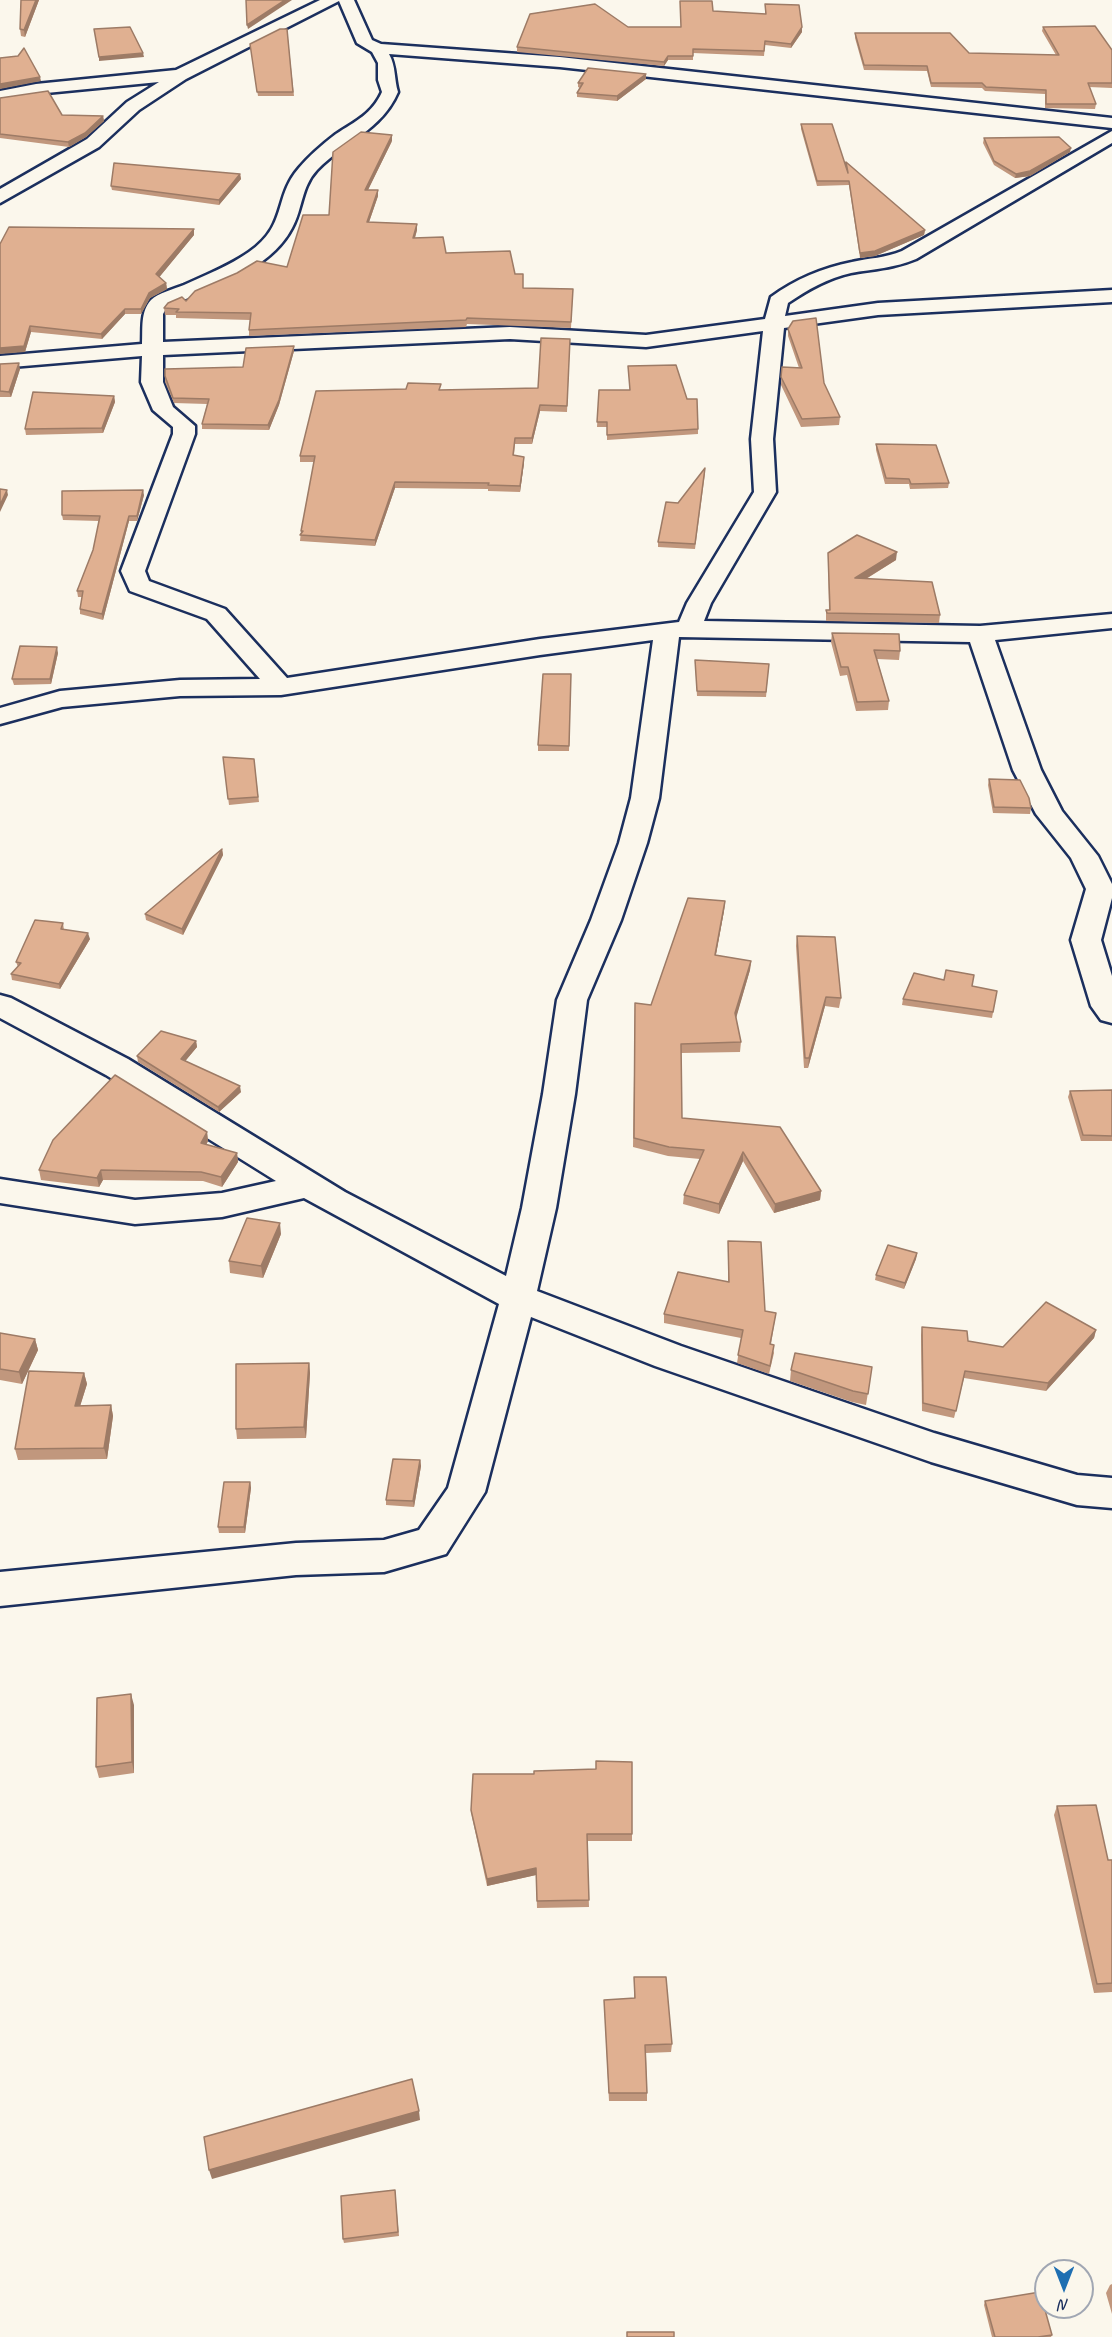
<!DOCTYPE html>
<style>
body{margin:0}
#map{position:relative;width:1112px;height:2337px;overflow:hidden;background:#fbf7ec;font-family:Caveat,sans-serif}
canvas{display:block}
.north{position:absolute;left:1034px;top:2259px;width:60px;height:60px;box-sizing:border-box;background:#fbf7ec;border:2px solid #a1a7b3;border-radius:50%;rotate:180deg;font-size:16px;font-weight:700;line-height:24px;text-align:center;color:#1b2f5e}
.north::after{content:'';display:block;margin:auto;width:21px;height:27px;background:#1f6fb2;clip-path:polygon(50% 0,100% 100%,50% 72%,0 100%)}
</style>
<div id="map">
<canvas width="1112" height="2337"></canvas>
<div class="north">N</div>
</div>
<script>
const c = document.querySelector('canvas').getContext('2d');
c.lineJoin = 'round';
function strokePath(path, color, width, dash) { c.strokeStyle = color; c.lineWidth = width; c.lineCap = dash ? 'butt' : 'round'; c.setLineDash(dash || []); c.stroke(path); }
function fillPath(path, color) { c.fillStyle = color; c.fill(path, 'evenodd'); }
const street = new Path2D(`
 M320,0H354L372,40L381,44L560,57L1112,118V128L560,67L389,54C396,66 394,79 398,92C382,130 345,141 317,170C301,187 303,208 292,228C269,272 209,288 167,307L163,314V342L510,327L646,335L765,319L771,297C796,279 822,268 852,262C869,258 886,258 902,251L1112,131V143L916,259C895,268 873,269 851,273C828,278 807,290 788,303L785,316L878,303L1112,290V302L878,315L784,328L773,439L776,492L711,603L704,621L980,626L1112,614V628L995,640L1041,770L1062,811L1098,856L1112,884V898L1101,940L1112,976V1023L1101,1020L1091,1006L1071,940L1086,889L1071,858L1036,814L1013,770L970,642L679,637L659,798L647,843L621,920L587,1000L575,1094L556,1208L537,1291L681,1346L934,1433L1077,1475L1112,1478V1508L1077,1505L931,1462L655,1366L531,1317L485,1492L446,1554L384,1572L296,1575L0,1606V1572L296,1543L384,1540L419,1530L448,1488L499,1304L304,1198L222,1217L135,1224L0,1203V1179L135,1200L222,1193L276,1181L106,1075L0,1018V995L11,998L128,1059L345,1192L506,1276L522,1208L543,1094L557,1000L591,920L619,843L631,798L653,640L540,655L281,695L180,696L62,707L0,724V708L60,691L180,680L260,679L207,619L130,591L121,571L173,434V427L153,410L141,382L142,356L0,368V356L142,344C143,329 140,312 151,300C158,293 174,289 184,285C206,275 229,266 249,252C288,225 273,198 299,168C309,156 323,144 336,134C356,121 372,114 382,92L378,80V63L372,52L357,43L339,1L186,79L139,110L99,147L0,203V189L87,139L127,102L159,82L36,94L0,101V91L36,84L176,70ZM763,331L751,439L754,492L687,603L679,622L540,639L287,678L225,609L149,581L145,571L195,434V426L173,407L163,382V355L510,339L646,347Z`);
strokePath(street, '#1b2f5e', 5);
fillPath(street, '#fbf7ec');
fillPath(new Path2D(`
 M21,0H39L25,37L21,36L20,29Z
 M765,4L802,32L791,48L765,45L764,56L693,53V60H668L664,66L517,52V47L628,27H681L713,11L765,14Z
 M1043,27L1112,50V88L1089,87L1096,104L1095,109L1045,108V94L985,91L982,88L931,87L927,71L864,70L855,38V33L969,53L1056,55L1042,31Z
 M287,29L294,96H258L250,44Z
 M646,74V79L617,101L577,97V93L580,88L578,87V83Z
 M0,98L62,115L103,116L104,121L86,137L69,147L0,138Z
 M801,124L846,167V162L925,230L924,235L875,256L860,258L849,185L817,186L801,129Z
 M984,138L1070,152L1030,176L1015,178L994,165L983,143Z
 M392,141L368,190H378V196L369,222L417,224V230L415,238L446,253L515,274L523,288L573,289L571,328L467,324L466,327L249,336V330L250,320L176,318V315H165L164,308L287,267L329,215Z
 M240,174L241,179L219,205L112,190L111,186Z
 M194,235L159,277L166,283L167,289L150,298L141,314H125L102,339L31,332L25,352L0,244Z
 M788,329L824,383L840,417L839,425L801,427L781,385L782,367L799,368L788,336Z
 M570,339L567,412L540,411L532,444H515L514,455L524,463L520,492L488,491V489L395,488L375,546L300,541L301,531L314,462H300V456L442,390L538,388Z
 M294,351L279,405L269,430L202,429V424L207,404L174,403L165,382V376L243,367Z
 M0,364L20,369L11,397H0Z
 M628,366L687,399L698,429V434L607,440V427H597L599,390H630Z
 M114,396L115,402L103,433L26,435L25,429Z
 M876,444L949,483L948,488L910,489L909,484H885L876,450Z
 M705,473L695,549L658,547V542L678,503Z
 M144,495L137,521H129L103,620L80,614V609L82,597H78L77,591L93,550L99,521L63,520L62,515Z
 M828,553L896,560L866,579L940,615L939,623L826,621V610H829L828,560Z
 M832,633L900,651L899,660L877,659L889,701L888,710L856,711L847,675L840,676L831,642Z
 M58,653L51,684L14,685L12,679Z
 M695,660L769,664L766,697L697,696Z
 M571,674L569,751H538V745Z
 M223,757L254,759L259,802L229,805Z
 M989,779L1031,808L1030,814L993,813L988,785Z
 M222,849L223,855L183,935L146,920L145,914Z
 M725,901L724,911L716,955L751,961L750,970L736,1017L741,1042L740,1052L681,1053L682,1118L821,1191L820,1200L774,1213L743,1161L719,1214L683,1204L684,1195L700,1159L668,1156L633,1147L635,1003L651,1005Z
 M63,923L64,930L90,939L60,989L12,980L11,974L18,967L16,962Z
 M797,936L841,998L839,1008L825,1006L808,1068H804L796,946Z
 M972,986L997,991L992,1018L902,1005L903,999Z
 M196,1041L197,1047L185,1061L241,1092L219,1112L138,1062L137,1056Z
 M1112,1090V1141H1081L1068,1097L1070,1091Z
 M207,1132L208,1141L206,1145L237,1153L238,1162L222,1187L203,1181L103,1180L99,1187L41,1180L39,1170Z
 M281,1234L263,1278L230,1273L229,1261Z
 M728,1241L765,1311L776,1313L771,1344L774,1353L769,1374L737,1363L741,1338L664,1323V1314L728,1282Z
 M917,1253L916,1259L904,1289L875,1280L876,1275Z
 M922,1327L968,1341L1003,1347L1096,1330L1094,1338L1046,1391L964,1378L954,1418L922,1411L921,1335Z
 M0,1333L35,1339L38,1350L22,1384L0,1380Z
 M309,1363L310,1373L306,1438L237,1439L236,1429Z
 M872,1367L866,1405L852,1402L790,1381L791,1370Z
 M84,1373L87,1384L80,1406L111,1405L113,1416L107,1459L18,1460L15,1449Z
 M420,1460L421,1466L414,1507L386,1505V1500Z
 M250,1482L251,1488L245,1533H219L218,1527Z
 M134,1705V1773L99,1778L96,1767Z
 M1057,1806L1108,1860H1112V1992L1094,1993L1054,1815Z
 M471,1810L632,1834V1841H587L589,1907L537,1908L536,1875L487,1886L472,1817Z
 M634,1977L672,2044L671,2052L646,2053L647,2093V2101H609L604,2000L634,1998Z
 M395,2190L399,2236L344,2243L343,2239Z
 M1112,2284V2314L1106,2293L1110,2285Z
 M985,2301L1052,2335L1051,2337H992L984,2305Z`), '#c1977d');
fillPath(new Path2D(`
 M36,0H39L25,37L24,30Z
 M285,0H292L248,29L247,25Z
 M802,27V32L791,48V44Z
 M143,53L144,57L99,61V57Z
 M668,56V60L664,66V62Z
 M646,74V79L617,101V96Z
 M40,77L41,81L0,89V84Z
 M103,116L104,121L86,137L69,147L68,142Z
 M392,135V141L365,196V190Z
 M1071,148L1070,152L1030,176L1015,178L1016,174Z
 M240,174L241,179L219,205V200Z
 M378,190V196L367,228V222Z
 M417,224V230L413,244V238Z
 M194,229V235L157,280L156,274Z
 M925,230L924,235L875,256L860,258V253Z
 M166,283L167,289L150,298L141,314V309L149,293Z
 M125,309V314L102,339L101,334Z
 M30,326L31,332L25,352L0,354V348Z
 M294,346V351L279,405L269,430L268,425Z
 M19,363L20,369L11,397L9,392Z
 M114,396L115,402L103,433L102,428Z
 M540,405V411L532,444V438Z
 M524,457V463L520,492V486Z
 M395,482V488L375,546V540Z
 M7,490L8,495L0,512V505Z
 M143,490L144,495L137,521V516Z
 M129,516V521L103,620L102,614Z
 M897,552L896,560L854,586L855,578Z
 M57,647L58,653L51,684L50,679Z
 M222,849L223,855L183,935L182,929Z
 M725,901L724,911L714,964L715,955Z
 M88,933L90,939L60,989L59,984Z
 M751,961L750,970L735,1022V1013Z
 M826,997L825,1006L808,1068L809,1058Z
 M196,1041L197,1047L182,1065L181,1059Z
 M240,1086L241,1092L219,1112L218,1107Z
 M207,1132L208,1141L202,1153L201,1143Z
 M743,1152V1161L719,1214V1204Z
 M237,1153L238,1162L222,1187L221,1177Z
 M101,1170L103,1180L99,1187L97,1178Z
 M821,1191L820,1200L774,1213L775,1204Z
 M280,1223L281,1234L263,1278L261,1266Z
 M917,1253L916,1259L904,1289L905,1283Z
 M1096,1330L1094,1338L1046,1391L1048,1383Z
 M35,1339L38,1350L22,1384L19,1372Z
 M309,1363L310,1373L306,1438L304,1427Z
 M84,1373L87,1384L77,1416L75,1406Z
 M111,1405L113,1416L107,1459L104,1448Z
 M420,1460L421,1466L414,1507L413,1501Z
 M250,1482L251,1488L245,1533L244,1527Z
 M131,1694L134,1705V1773L132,1762Z
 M536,1868V1875L487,1886V1879Z
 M419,2111L420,2120L212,2179L209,2170Z`), '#9d7b66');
const building = new Path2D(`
 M21,0H36L24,30L20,29Z
 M246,0H285L247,25Z
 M680,1H712L713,11L766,14L765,4L799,5L802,27L791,44L765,41L764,51L693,49V56H668L664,62L517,47L530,14L595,4L628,27H681Z
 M1095,26L1112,50V83H1088L1096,104H1046V90L986,87L982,83H931L927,66L864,65L855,33H950L969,53L1059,55L1043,27Z
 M130,27L143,53L99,57L94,29Z
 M280,29H287L293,92H257L250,44Z
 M24,48L40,77L0,84V58L18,56Z
 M588,68L646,74L617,96L577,93L583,83H578Z
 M48,91L62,115L103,116L85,133L68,142L0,134V98Z
 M801,124H832L848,173L846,162L925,230L875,251L860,253L849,181H817Z
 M361,132L392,135L365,190H378L367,222L417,224L413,238L443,237L446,253L510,251L515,274H523V288L573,289L571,322L467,318L466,320L249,330L251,313L176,312L179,309L164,308L168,303L182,297L186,301L195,291L237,273L257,261L287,267L303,215H329L333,152Z
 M1059,137L1071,148L1030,171L1016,174L994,161L984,138Z
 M114,163L240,174L219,200L111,186Z
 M9,227L194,229L156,274L166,283L149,293L141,309H125L101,334L30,326L24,346L0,348V244Z
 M816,318L824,383L840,417L802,419L781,377L782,367L802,368L788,329L793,321Z
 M541,338L570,339L567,406L540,405L532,438H515L513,455L524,457L520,486L488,485L489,483L395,482L375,540L300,535L303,531H301L315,456H300L316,391L406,389L408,383L441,384L439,390L538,388Z
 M294,346L279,400L268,425L202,424L209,399L173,398L165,376V369L243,367L246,348Z
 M19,363L9,392L0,391V364Z
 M676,365L687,399H697L698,429L607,435V422H597L599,390H630L628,366Z
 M33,392L114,396L102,428L25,429Z
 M876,444L936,445L949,483L911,484L909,479L886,478Z
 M705,468L695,544L658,542L666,502L678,503Z
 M0,489L7,490L0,505Z
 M143,490L137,516H129L102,614L80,609L83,591H77L93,550L100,516L62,515V491Z
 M857,535L897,552L855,578L932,582L940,615L827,613L826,610H830L828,553Z
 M832,633L899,634L900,651L874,650L889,701L857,702L848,667H841Z
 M20,646L57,647L50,679H12Z
 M695,660L769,664L766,692L697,691Z
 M543,674H571L569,746L538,745Z
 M223,757L254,759L258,797L228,799Z
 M989,779L1020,780L1029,798L1031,808L994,807Z
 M222,849L182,929L145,914Z
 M688,898L725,901L715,955L751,961L735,1013L741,1042L681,1044L682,1118L780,1127L821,1191L775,1204L743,1152L719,1204L684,1195L704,1150L669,1147L634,1138L635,1003L651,1005Z
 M35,920L63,923L61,929L88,933L59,984L11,974L21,963L16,962Z
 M797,936L835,937L841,998L826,997L809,1058H805Z
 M946,970L974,975L972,986L997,991L993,1012L903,999L914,973L944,980Z
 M161,1031L196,1041L181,1059L240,1086L218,1107L137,1056Z
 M115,1075L207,1132L201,1143L237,1153L221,1177L201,1172L101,1170L97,1178L39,1170L53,1140Z
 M1112,1090V1136L1083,1135L1070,1091Z
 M247,1218L280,1223L261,1266L229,1261Z
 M728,1241L761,1242L765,1311L776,1313L770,1344L774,1345L770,1366L738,1355L743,1330L664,1314L678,1272L729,1282Z
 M888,1245L917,1253L905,1283L876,1275Z
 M1046,1302L1096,1330L1048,1383L965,1371L956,1411L923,1403L922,1327L967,1331L968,1341L1003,1347Z
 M0,1333L35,1339L19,1372L0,1369Z
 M795,1353L872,1367L868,1394L853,1391L791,1370Z
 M309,1363L304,1427L236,1429V1364Z
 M29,1371L84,1373L75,1406L111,1405L104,1448L15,1449Z
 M393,1459L420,1460L413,1501L386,1500Z
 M224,1482H250L244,1527H218Z
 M131,1694L132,1762L96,1767L97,1698Z
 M596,1761L632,1762V1834H587L589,1900L537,1901L536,1868L487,1879L471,1810L473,1774H534V1771L596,1769Z
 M1096,1805L1108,1860H1112V1983L1097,1984L1057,1806Z
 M634,1977H666L672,2044L645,2045L647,2093H609L604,2000L635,1998Z
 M412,2079L419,2111L209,2170L204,2137Z
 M395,2190L398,2232L343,2239L341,2196Z
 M1040,2292L1052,2335L1038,2337H995L985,2301Z
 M627,2332H674V2337H627Z`);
fillPath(building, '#e0b091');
strokePath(building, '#9d7b66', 1.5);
</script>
